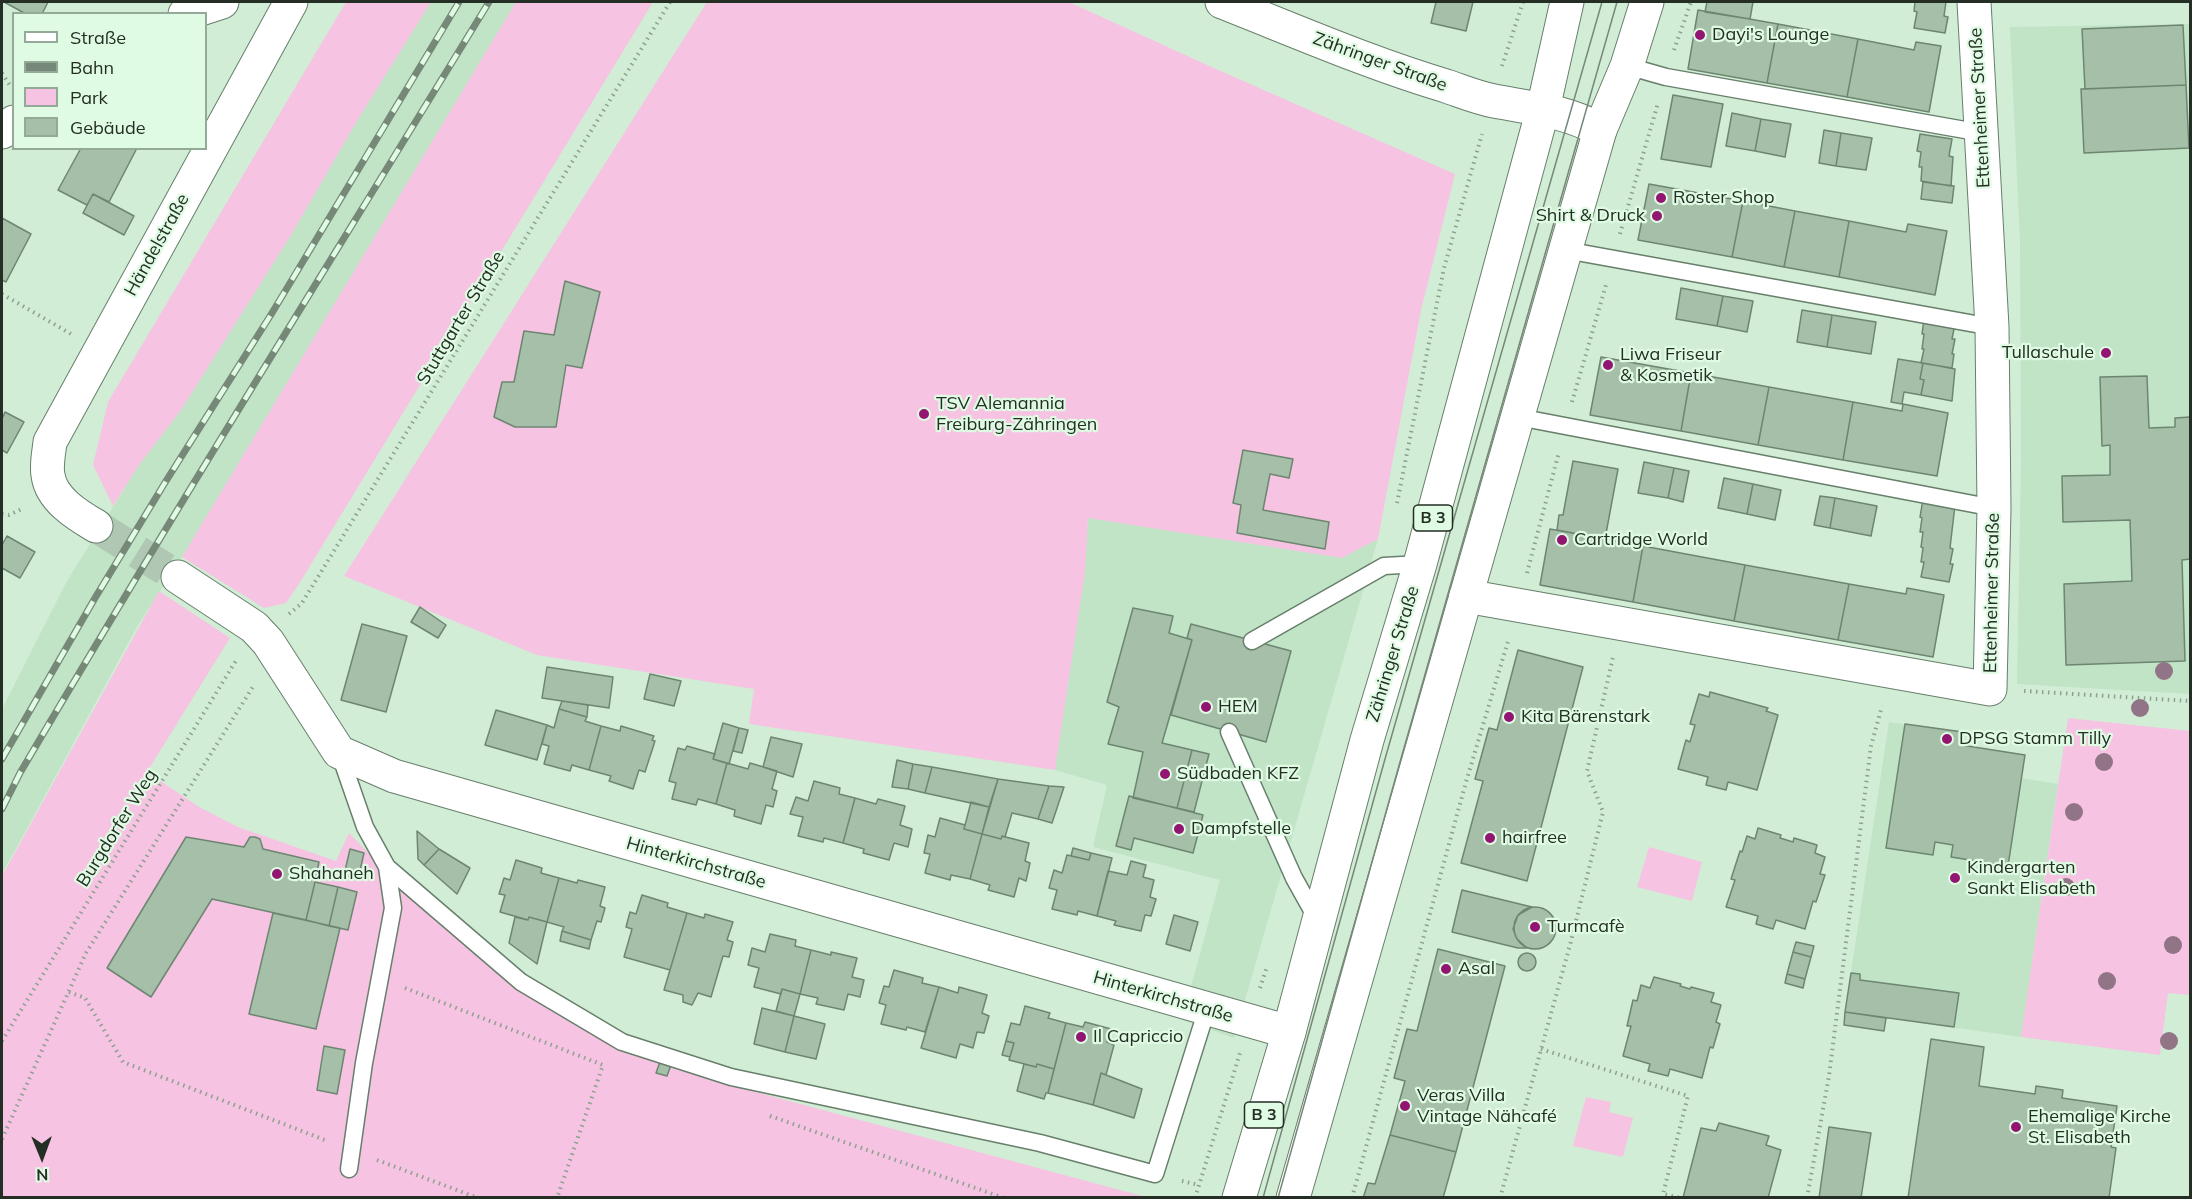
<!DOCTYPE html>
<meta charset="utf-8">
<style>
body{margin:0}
#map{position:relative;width:2192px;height:1199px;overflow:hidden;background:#d2edd6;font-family:Mulish,sans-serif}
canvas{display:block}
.frame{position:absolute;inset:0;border:3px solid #242e25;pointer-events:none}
.legend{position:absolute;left:12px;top:12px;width:195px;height:138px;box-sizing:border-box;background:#dffbe3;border:2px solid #94a997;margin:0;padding:8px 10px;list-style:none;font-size:18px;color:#242e25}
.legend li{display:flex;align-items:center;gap:12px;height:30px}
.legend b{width:30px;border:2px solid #94a997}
.north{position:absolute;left:12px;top:1127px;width:60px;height:60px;-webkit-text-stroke:4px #dffbe3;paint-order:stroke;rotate:179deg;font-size:16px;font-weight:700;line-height:24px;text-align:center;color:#242e25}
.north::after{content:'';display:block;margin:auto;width:21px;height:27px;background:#242e25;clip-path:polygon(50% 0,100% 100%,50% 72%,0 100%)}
</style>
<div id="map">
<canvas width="2192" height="1199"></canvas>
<div class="frame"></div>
<ul class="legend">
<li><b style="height:8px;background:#fff"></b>Straße</li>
<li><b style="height:8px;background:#768878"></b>Bahn</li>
<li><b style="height:16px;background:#f6c3e2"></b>Park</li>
<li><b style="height:16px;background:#a5bfa8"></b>Gebäude</li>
</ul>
<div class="north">N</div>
</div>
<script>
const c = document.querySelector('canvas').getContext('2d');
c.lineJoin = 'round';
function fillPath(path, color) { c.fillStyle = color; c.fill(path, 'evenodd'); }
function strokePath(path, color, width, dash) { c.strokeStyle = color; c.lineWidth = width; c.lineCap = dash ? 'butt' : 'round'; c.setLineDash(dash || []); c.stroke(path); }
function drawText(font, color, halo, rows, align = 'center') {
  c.font = font + ' Mulish,sans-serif'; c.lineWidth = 4.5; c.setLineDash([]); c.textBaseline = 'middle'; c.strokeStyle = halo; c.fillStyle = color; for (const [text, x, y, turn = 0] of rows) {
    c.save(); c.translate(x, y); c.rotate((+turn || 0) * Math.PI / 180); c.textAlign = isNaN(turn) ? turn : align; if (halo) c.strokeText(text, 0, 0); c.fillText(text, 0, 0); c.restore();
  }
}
fillPath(new Path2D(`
 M431,2H516L182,557L138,625L2,874V709L67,581L139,465L181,410L291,235L357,121Z
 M2190,24V694L2017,684L2021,463L2020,242L2010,27Z
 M1088,518L1342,558L1378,539L1234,1038L1182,1020L1220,880L1093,847L1107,785L1055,770L1085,572Z
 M1889,722L1963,732L1961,745L2025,755L2021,778L2058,784L2021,1037L1845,1012Z`), '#c1e3c6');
fillPath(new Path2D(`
 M346,2H431L357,121L291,235L181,410L139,465L113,506L93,465L108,402Z
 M516,2H653L299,584L286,603L264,608L182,557Z
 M707,2H1069L1216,69L1455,174L1421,310L1378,539L1342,558L1088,518L1085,572L1055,770L749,724L754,689L537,655L344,576Z
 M159,591L230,638L147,772L199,807L238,827L336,861L349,833L396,881L515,988L620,1048L730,1085L1146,1197L2,1198V876Z
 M2068,718L2190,731V995L2168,993L2160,1055L2021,1037Z
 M1649,847L1702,862L1692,901L1637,887Z
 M1586,1097L1611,1102L1609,1112L1633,1118L1623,1157L1573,1146Z`), '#f6c3e2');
const building = new Path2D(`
 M4,2H48L42,14H26Z
 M1436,2H1473L1466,31L1431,23Z
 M1707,2H1753L1750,19L1705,12Z
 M1915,2H1946L1944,16L1948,17L1945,33L1914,28L1917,12L1914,11Z
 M1698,10L1778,24L1767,83L1688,69Z
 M1778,24L1858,39L1847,97L1767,83Z
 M2183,25L2186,85L2085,89L2082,29Z
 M1858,39L1914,50L1916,42L1941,46L1929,112L1847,97Z
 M2186,85L2189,148L2084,153L2081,89Z
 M1673,95L1723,104L1711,167L1661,159Z
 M1732,113L1761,119L1755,151L1726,146Z
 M1761,119L1791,124L1785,157L1755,151Z
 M1824,130L1841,133L1836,166L1819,163Z
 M1841,133L1872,138L1866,170L1836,166Z
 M1920,134L1952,139L1949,156L1953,157L1951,186L1921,181L1922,167H1919L1921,152L1917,151Z
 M81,148H137L109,202L93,194L87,205L58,190Z
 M1923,182L1954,186L1952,203L1921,199Z
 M1649,184L1743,201L1732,257L1638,240Z
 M93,194L134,216L124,235L83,213Z
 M1743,201L1795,211L1784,267L1732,257Z
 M1795,211L1849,221L1839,277L1784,267Z
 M2,218L31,234L6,282L2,280Z
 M1849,221L1906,232L1908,224L1947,231L1935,295L1839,277Z
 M565,281L600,292L582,368L566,365L556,427H515L494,417L502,382H514L524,331L554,335Z
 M1681,288L1723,296L1717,326L1676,319Z
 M1723,296L1753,301L1747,332L1717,326Z
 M1802,310L1832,315L1827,347L1797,342Z
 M1832,315L1876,322L1871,354L1827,347Z
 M1924,319L1955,324L1952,339H1955L1952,354H1954L1952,368L1921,363L1924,349H1922L1924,334H1922Z
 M1601,357L1691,373L1681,431L1590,415Z
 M1898,359L1923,363L1920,379L1924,380L1921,395L1904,392L1902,404L1891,402Z
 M1923,363L1955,369L1952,401L1921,395L1924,380L1920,379Z
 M1691,373L1769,387L1758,445L1681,431Z
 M2147,376L2149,428L2175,427V418L2190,417V559L2182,560L2185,661L2066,665L2064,584L2132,581L2130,520L2063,522L2062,476L2110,475V445L2102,446L2100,377Z
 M1769,387L1853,402L1843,460L1758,445Z
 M1853,402L1902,411L1903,404L1948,413L1937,476L1843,460Z
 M5,412L24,422L7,453L2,450V419Z
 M1243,450L1293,459L1289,478L1270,474L1263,510L1329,522L1325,549L1237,533L1241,505L1233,503Z
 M1573,461L1618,469L1605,539L1557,530L1559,515H1563Z
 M1644,462L1674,468L1668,498L1638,493Z
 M1674,468L1689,471L1683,502L1668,498Z
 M1724,478L1753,484L1747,514L1718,508Z
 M1753,484L1781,490L1775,520L1747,514Z
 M1820,496L1835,498L1830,528L1814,525Z
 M1835,498L1877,506L1871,536L1830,528Z
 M1923,499L1955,505L1950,548L1953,549L1950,564H1953L1949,582L1921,577L1924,562H1921L1923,548L1921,547L1923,532H1920L1922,518L1920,517Z
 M1550,529L1643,546L1633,602L1540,585Z
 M7,536L35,552L20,578L2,568V545Z
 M1643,546L1745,565L1734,621L1633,602Z
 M1745,565L1849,584L1838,640L1734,621Z
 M1849,584L1906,594L1907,588L1944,595L1933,657L1838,640Z
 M420,607L446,625L438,638L411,622Z
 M1133,608L1173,616L1169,633L1192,640L1162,743L1192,750L1177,808L1133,798L1143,752L1108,744L1119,707L1107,702Z
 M362,624L407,636L386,712L341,700Z
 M1191,624L1291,651L1266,742L1171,715L1192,640L1187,638Z
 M1518,650L1583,667L1527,881L1461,863L1483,781L1475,779L1489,728L1497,730Z
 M547,667L613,677L609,708L542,698Z
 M650,674L681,681L674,706L644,699Z
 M1710,692L1768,708L1766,711L1778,715L1757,790L1728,782L1726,790L1706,785L1708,777L1678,769L1686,740L1690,742L1695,725L1690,724L1699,694L1709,697Z
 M562,701L588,705L587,717L559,709Z
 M559,709L587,717L585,721L601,726L589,770L572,765L570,771L544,764L549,746L542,744L547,725L554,728Z
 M496,710L547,725L537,760L485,745Z
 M723,723L739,728L729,764L713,759Z
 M1905,724L1963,732L1961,745L2025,755L2008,866L1951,857L1953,845L1935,842L1933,855L1886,848Z
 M601,726L620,731L621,726L654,736L652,740L655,741L645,772L639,770L633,789L609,781L611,776L589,770Z
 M739,728L748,730L742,753L733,751Z
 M771,737L802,744L793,777L763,767Z
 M687,746L715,754L713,759L727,763L716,804L698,799L696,805L672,799L676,783L669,781L678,748L685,750Z
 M1192,750L1209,754L1194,812L1177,808Z
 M897,760L913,764L908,789L892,787Z
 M727,763L748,769L750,763L777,771L772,789L777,791L773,807L766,805L761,824L734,816L735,810L716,804Z
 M913,764L932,767L925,793L908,789Z
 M932,767L998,779L989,807L925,793Z
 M998,779L1049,786L1038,819L1012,813L1005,837L1002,836L1001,839L982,834Z
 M814,781L840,788L839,794L855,798L843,843L824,838L823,842L798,836L803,817L790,814L796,797L808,801Z
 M1049,786L1064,787L1052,823L1038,819Z
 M1129,796L1203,815L1193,853L1134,838L1131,850L1116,846Z
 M855,798L876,804L878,799L905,806L900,825L912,829L908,847L894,843L889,860L863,853L864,849L843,843Z
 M971,802L989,807L982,834L964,829Z
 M940,818L965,825L964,829L982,834L970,879L951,875L950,880L925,873L930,854L924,853L928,835L935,837Z
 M1758,828L1781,835L1780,838L1793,842L1794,838L1817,845L1815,853L1825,857L1820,874L1825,875L1816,902L1813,901L1805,929L1776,920L1773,929L1756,924L1758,916L1726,907L1735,880L1731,879L1740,851L1742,852L1747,836L1755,839Z
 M417,831L439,849L424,865L418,859Z
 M982,834L1001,839L1002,836L1029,843L1025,861L1030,863L1026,881L1019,878L1014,897L988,890L990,885L970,879Z
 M186,837L244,847L250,837H255L260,839L263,849L319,862L315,882L306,920L212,899L151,997L107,968Z
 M1073,848L1091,853L1089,860L1071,856Z
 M350,849L364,853L358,879L344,875Z
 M439,849L470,868L457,894L424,865Z
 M1091,853L1112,858L1097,916L1078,911L1077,915L1052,909L1057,890L1049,888L1054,870L1062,873L1067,855L1089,860Z
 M516,860L542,868L541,873L559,878L547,922L529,917L528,920L500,912L505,895L499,894L504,878L510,880Z
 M1131,861L1146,865L1143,877L1154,880L1150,897L1156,899L1151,916L1145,915L1141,931L1114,925L1116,921L1097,916L1108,871L1127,875Z
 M559,878L577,883L578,880L605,887L600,906L605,908L601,922L597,921L591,940L562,931L564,927L547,922Z
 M315,882L338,887L329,926L306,920Z
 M338,887L357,892L348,930L329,926Z
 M1462,890L1532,907L1518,915L1513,929L1517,939L1527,948H1518L1452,932Z
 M642,895L668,903L667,907L687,913L670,970L624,957L632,929L626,927L630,912L636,914Z
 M1514 928a21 21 0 1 1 42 0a21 21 0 1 1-42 0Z
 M273,913L340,928L316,1029L249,1014Z
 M687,913L704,918L705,914L733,922L727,940L733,942L729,957L723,956L711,997L698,993L692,1005L683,1002V995L664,990Z
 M1174,915L1198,922L1190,951L1166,944Z
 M515,917L528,920L529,917L547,922L537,964L509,943Z
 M562,931L591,940L589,949L560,941Z
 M770,934L796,940L795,946L811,950L800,994L782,989L781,994L754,987L759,968L748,965L752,948L765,952Z
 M1796,942L1814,946L1811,957L1793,952Z
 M1438,949L1505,966L1456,1152L1390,1135L1405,1081L1394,1078L1407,1029L1417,1031Z
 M811,950L831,955V952L857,958L852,977L864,980L860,997L848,994L844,1010L816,1004L818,998L800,994Z
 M1793,952L1811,957L1805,979L1787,974Z
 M1518 962a9 9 0 1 1 18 0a9 9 0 1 1-18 0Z
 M894,970L923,978L922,983L939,987L925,1032L907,1027L906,1030L881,1024L886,1005L879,1003L884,986L889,987Z
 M1851,973L1860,974V980L1959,993L1954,1027L1845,1012Z
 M1787,974L1805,979L1803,988L1785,983Z
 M1654,977L1681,984L1680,986L1690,989L1691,987L1714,993L1711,1002L1721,1005L1716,1022L1720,1024L1713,1048L1710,1047L1702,1078L1670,1069L1668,1076L1648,1071L1650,1064L1623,1056L1631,1026H1627L1633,1000L1637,1001L1641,985L1650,988Z
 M939,987L958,993L959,987L987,995L982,1013L989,1016L984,1033L977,1032L973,1048L960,1044L956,1058L921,1048Z
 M782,989L800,994L794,1016L776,1011Z
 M1025,1006L1050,1013L1048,1018L1066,1023L1054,1069L1037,1064L1036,1067L1009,1060L1014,1043L1006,1041L1011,1023L1020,1025Z
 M762,1008L794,1016L785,1052L754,1044Z
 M1845,1012L1886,1018L1884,1031L1844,1025Z
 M794,1016L825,1024L816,1059L785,1052Z
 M1085,1022L1111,1029L1107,1042L1114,1045L1106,1075L1101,1073L1093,1105L1048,1093L1066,1023L1083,1027Z
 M1931,1039L1984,1047L1979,1086L2035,1094L2036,1086L2063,1090L2062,1098L2117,1106L2111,1147L2116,1148L2109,1198H1908Z
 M1006,1041L1014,1043L1010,1057L1002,1055Z
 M324,1046L345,1050L337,1094L317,1090Z
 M660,1062L671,1065L667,1076L656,1073Z
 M1024,1064L1036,1067L1037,1064L1054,1069L1048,1093H1046L1044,1099L1017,1091Z
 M1101,1073L1142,1089L1134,1118L1093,1105Z
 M1719,1123L1769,1136L1766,1145L1781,1150L1768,1198H1683L1701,1128L1716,1131Z
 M1829,1127L1871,1133L1861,1198H1819Z
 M1390,1135L1456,1152L1443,1198H1363L1368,1183L1375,1184Z`);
fillPath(building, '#a5bfa8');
strokePath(building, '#6d8671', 1.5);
strokePath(new Path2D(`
 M96,526L178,577`), '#afc7b3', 33, [33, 16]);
const service = new Path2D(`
 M1627,66L1666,77L1982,133
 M1565,250L1992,327
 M1518,417L1994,508
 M1252,641L1384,566L1420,564
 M1229,732L1294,878L1318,921
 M339,752L365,827L387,867L521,982L622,1042L731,1077L1040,1143L1155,1174L1207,1009
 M349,1169L364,1063L393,908L387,867`);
const minor = new Path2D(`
 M1222,2C1296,31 1369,63 1446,86C1461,91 1478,98 1494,101C1531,108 1567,111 1600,130
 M185,14L222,2
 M2,132L14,122
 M96,526C77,515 51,499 48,475C46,465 49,452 50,442L291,2
 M178,577L254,627L268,642L339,752L394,776L1289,1032
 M1466,596L1990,689L1994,508L1992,327L1974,2`);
const primary = new Path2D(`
 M1239,1198L1289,1032L1367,740L1420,564L1543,109L1567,2
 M1293,1198L1600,130L1627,66L1647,2`);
strokePath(service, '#677f6b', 19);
strokePath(minor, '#677f6b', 35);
strokePath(primary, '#677f6b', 35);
strokePath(new Path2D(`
 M1674,50L1691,2
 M1502,66L1523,2
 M2,73L11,87
 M1620,234L1658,103
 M2,294L71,334
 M1572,402L1606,285
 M1397,503L1444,268L1482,134
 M2,514L9,515L24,508
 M1527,573L1559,452
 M289,614L302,603L670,2
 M2024,691L2190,701
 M405,988L603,1065L557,1198
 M1260,988L1267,967
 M69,992L85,998L123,1062L325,1140
 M2,1041L237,659
 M1541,1049L1688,1096L1663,1194L1681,1198
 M770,1116L1004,1198
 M2,1139L86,953L254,685
 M377,1160L478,1198
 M1182,1181L1199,1185
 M1195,1198L1240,1053
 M1352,1198L1466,782L1509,638
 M1500,1198L1570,945L1603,812L1587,771L1613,657
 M1807,1198L1829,1076L1871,746L1882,706`), '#8ca18f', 4, [1.5, 4.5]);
strokePath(service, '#fff', 16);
strokePath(minor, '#fff', 33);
strokePath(primary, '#fff', 33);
strokePath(new Path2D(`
 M1263,1198L1385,759L1602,2
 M1278,1198L1400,762L1617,2`), '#768878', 1.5);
const rail = new Path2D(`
 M2,759L95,598L166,481L272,313L459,2
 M2,809L20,773C172,514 332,259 489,2`);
strokePath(rail, '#768878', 7);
strokePath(rail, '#dffbe3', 4.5, [14]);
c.fillStyle = '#917587';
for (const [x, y] of [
 [2164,671],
 [2140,708],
 [2104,762],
 [2074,812],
 [2066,887],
 [2173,945],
 [2107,981],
 [2169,1041]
]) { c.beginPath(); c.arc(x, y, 9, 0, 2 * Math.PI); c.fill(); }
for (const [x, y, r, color] of [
 [1700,35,6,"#921571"],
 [1661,198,6,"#921571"],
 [1657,216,6,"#921571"],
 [2106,353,6,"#921571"],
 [1608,365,6,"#921571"],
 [924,414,6,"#921571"],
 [1562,540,6,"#921571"],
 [1206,707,6,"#921571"],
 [1509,717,6,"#921571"],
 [1947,739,6,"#921571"],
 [1165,774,6,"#921571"],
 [1179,829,6,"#921571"],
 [1490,838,6,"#921571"],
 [277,874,6,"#921571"],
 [1955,878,6,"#921571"],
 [1535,927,6,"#921571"],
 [1446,969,6,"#921571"],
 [1081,1037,6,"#921571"],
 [1405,1106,6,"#921571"],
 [2016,1127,6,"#921571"]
]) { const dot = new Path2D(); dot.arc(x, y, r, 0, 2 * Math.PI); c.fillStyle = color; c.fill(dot); strokePath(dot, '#dffbe3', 2); }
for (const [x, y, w] of [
 [1433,518,39],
 [1264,1115,39]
]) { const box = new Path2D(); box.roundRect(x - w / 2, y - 13, w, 26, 4.5); c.fillStyle = '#dffbe3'; c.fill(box); strokePath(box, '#242e25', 1.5); }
drawText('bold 16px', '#242e25', null, [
 ["B 3",1433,518],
 ["B 3",1264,1115]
]);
drawText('18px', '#242e25', '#dffbe3', [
 ["Dayi's Lounge",1712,35],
 ["Roster Shop",1673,198],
 ["Shirt & Druck",1645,216,"right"],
 ["Tullaschule",2094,353,"right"],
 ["Liwa Friseur",1620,355],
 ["& Kosmetik",1620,376],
 ["TSV Alemannia",936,404],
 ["Freiburg-Zähringen",936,425],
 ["Cartridge World",1574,540],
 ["HEM",1218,707],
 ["Kita Bärenstark",1521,717],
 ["DPSG Stamm Tilly",1959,739],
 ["Südbaden KFZ",1177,774],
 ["Dampfstelle",1191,829],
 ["hairfree",1502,838],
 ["Kindergarten",1967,868],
 ["Sankt Elisabeth",1967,889],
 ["Shahaneh",289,874],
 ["Turmcafè",1547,927],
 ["Asal",1458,969],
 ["Il Capriccio",1093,1037],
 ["Veras Villa",1417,1096],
 ["Vintage Nähcafé",1417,1117],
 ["Ehemalige Kirche",2028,1117],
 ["St. Elisabeth",2028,1138]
], 'left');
drawText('18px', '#242e25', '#dffbe3', [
 ["Zähringer Straße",1380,62,20],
 ["Ettenheimer Straße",1980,108,-93],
 ["Händelstraße",157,245,-61],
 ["Stuttgarter Straße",461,318,-59],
 ["Ettenheimer Straße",1992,593,-89],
 ["Zähringer Straße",1393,654,-73],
 ["Burgdorfer Weg",117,828,-58],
 ["Hinterkirchstraße",696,863,16],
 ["Hinterkirchstraße",1163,997,16]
]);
</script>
